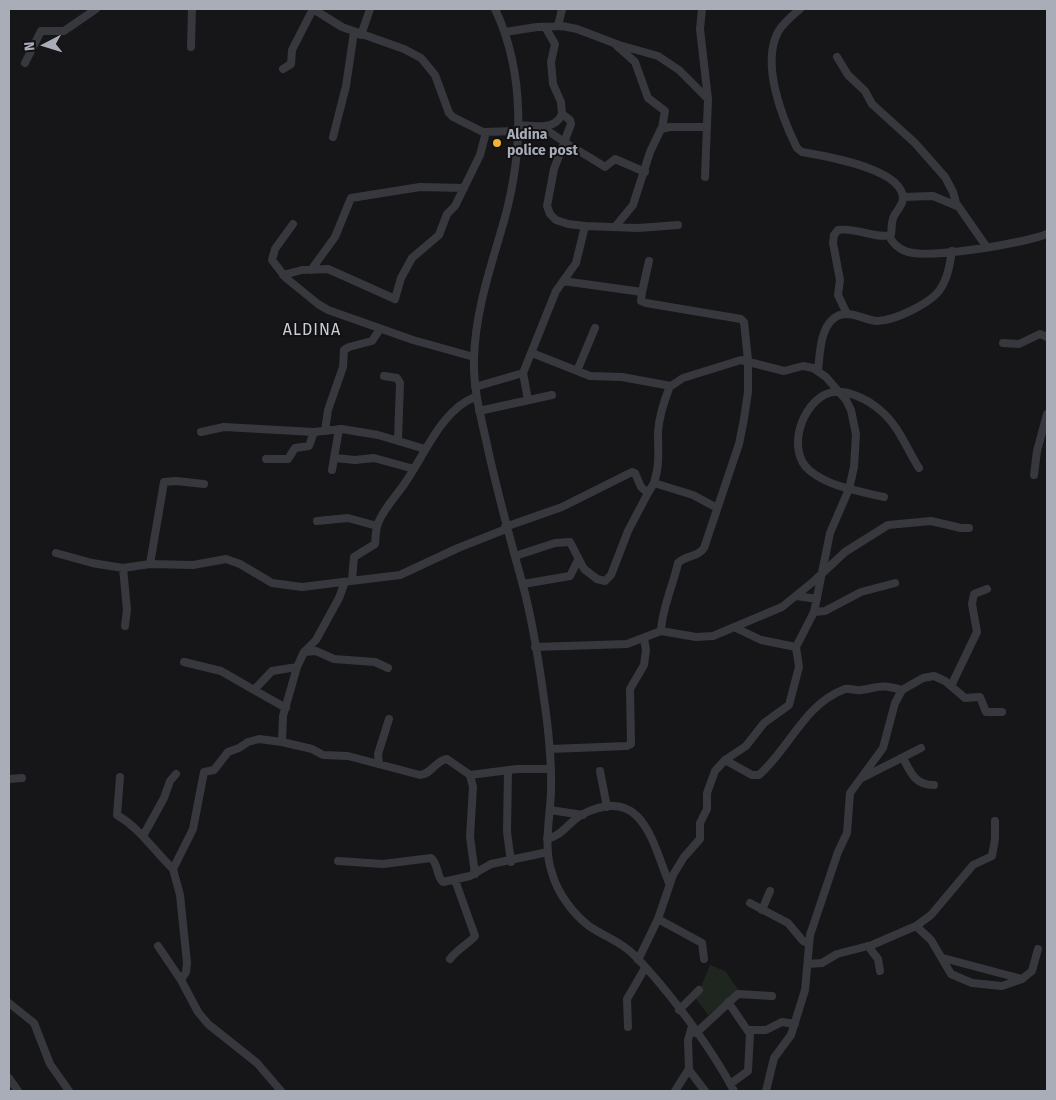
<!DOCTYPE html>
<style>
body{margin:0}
#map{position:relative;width:1056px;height:1100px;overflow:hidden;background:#161618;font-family:"Fira Sans",sans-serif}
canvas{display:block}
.frame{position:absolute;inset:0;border:10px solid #a8adb8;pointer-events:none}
.north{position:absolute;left:20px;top:20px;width:50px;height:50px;-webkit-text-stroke:4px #111113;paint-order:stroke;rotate:265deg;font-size:14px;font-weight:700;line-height:20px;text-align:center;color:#a8adb8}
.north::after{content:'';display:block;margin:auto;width:18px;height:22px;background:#a8adb8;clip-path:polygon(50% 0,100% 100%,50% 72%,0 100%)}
</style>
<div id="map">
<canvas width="1056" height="1100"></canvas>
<div class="frame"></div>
<div class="north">N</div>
</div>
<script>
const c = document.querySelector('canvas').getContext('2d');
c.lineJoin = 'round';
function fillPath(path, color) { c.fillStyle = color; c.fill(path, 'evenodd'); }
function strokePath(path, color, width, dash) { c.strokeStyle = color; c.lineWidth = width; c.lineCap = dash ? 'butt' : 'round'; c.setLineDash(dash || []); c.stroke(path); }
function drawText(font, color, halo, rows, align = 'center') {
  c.font = font + ' "Fira Sans",sans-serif'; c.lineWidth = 4; c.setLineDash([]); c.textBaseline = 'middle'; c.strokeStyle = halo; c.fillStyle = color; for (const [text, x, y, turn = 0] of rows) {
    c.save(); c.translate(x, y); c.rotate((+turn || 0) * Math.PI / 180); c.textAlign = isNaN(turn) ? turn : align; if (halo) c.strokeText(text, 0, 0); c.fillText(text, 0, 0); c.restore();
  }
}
fillPath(new Path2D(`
 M710,965L725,971L739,991L708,1015L696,999Z`), '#1e261f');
strokePath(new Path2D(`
 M313,9L342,27L404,49L421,58L435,75L449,113L453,117L483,132L518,131
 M495,9C526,74 523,153 504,221C491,266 475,312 474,359C473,387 480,413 486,440C496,488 509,535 522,582C532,618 538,656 543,692C548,725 552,758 551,792C550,819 543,847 552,873C557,892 573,914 589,926C603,936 620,941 633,954C667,988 712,1049 734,1091
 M702,9L700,29L708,99L705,177
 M800,9C793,15 783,23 778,32C761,64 782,118 797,148L802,152C824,156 902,168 903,198C903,205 897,210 894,216C891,222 892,228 891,235C874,239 856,227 838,230L834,235L833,243L840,280L838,295L847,314
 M558,26L562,9
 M505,32L537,27L562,26L577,29L619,45L658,56L679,70L708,99
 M361,35L370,9
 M616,45L635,62L648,98L665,111L662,128
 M191,47L192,9
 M837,57L848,75L865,91L872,104L915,143L945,177L953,192L956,203L986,246
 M25,63L41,31H64L96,9
 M283,69L291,64L292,50L313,9
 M562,114L570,120L571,124L554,169L547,206L550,214L556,220L568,224L585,226
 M519,125C534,126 555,131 562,114L561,102L553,84L551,62L555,44L545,27
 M543,127C563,143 584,153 605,167L615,159L645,172
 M333,137L346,86L354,32
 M903,197L933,196L957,206
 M293,224L275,249L272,260L286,278L318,304L328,310L413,340L474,357
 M615,227L633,205L650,152L661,129L670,127H706
 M889,236C892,242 898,248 905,251C926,260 1025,243 1047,234
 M311,270L335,237L351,198L420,187L464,188
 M283,275L302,270L328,269L395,299L401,278L412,258L439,235L447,214L455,206L480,155L486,132
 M563,281L642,292L649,261
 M642,292L641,301L646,303L741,319L744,322L748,360V392L744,419L739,444L704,548C697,558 685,555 678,563C673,586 662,608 661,631
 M1003,343L1019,344L1040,334L1047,337
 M532,353L590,376L622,377L671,386L683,378L741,360L784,371L803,366L813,368L826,377L846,400L851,410L856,434L854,467L849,489L830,533L814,612L796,647L799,667L789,705L764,723L746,746L725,760L715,771L707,793V809L700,823V839L684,857L673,875L658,919L638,960
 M818,370C820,354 820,330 833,319C846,307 863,320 877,321C894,321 932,303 941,288C948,277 950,263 952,251
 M577,371L595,328
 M523,373L528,400
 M384,376L397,378L400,383L398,440
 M475,387L523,373L556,291L576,263L585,226L638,228L678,225
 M479,411L552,395
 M325,431L328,410L343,367L344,350L349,347L372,341L380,329
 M201,432L224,427L314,432L342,429L378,435L425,449
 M335,458L355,460L374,458L414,469
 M266,459H288L295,448L309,446L314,432
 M332,470L339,429
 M1034,475L1037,451L1047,414
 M654,483C660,465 658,451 658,432C659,416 664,401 670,386
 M884,497C859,491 829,487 809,470C786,450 802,402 829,393C846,388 869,400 881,411C898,425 907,449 919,468
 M317,521L348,518L377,526
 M505,527L562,507L632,472L635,473L641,487L648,493L654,483L693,495L717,508
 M56,553L92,563L123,568L150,564L193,565L226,559L240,564L272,583L302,587L400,575L458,548L506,529
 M515,556L555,543L570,542L584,569L597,579L605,581L611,575L628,531L648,493
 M150,564L164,482L176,481L204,484
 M123,568L127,610L125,626
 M352,580L354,557L375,544C376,536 375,529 379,521C385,507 397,495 405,483C424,456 442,409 475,397
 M523,584L570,576L578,560
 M797,596L817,599
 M814,612L825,611L861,592L895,583
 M736,628L761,640L796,647
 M535,647L627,644L661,631L696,637L713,636L782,607L814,581L845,552L888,525L931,521L961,528H969
 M304,652L316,651L334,659L375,662L388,668
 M184,662L221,671L254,690L272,671L297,667L304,652L316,640L339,598L345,582
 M297,667L283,716L282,742L312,749L323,755L348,756L420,775C432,774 436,760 447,759L470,775L473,787L470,837L475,874
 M951,686L977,632L972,604L974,594L987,589
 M254,690L286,708
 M550,749L627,746L631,744L630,689L644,665L646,650L644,638
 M903,758C911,773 915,785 934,785
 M725,760L752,775H759C790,748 804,704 845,689C850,688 856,691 861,690C881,687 880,684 902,690
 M379,764L378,754L389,719
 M508,770L507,832L511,862
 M600,771L607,807
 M470,775L517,769H550
 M120,777L117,815C141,829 153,850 173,869
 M864,777L921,748
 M9,779L22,778
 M550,810L583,815
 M143,836L164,798L170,781L176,774
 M547,839C563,835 568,823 581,815C642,783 652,841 669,883
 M338,861L383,864L431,858C439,864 436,877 443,882L470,876L491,864L548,852
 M750,903L788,923L803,941L809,944
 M762,910L770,891
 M658,919L702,943L704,959
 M916,926L931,940L951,974L972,983L1002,986L1022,979L1032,971L1038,949
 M158,946L181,980
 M868,946L878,959L880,971
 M943,958L1022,979
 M450,959C456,950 472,941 475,936L455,880
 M808,964L822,963L837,954L872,945L916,926L931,915L973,865L992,856L995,839V821
 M728,1002L750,1034L748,1071L730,1084
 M9,1003L34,1023L50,1064L69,1091
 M679,1010L699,990
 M628,1027L627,999L645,968
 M748,1030H766L782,1022L795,1024
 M696,1033L738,994L772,996
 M689,1070L705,1091
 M9,1078L18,1091
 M281,1091L257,1063L208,1024L198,1012L181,980L186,972L187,963L180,895L173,869L193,829L204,772L214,770L228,752L239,748L248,742L259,739L282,742
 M675,1091L689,1069L688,1040L692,1026
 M766,1091L774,1058L791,1035L805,990L810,935L838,852L847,833L850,793L883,748L895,703L902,690L923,678L934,676L945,681L965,698L980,697L986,712H1002`), '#37383d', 8);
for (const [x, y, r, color] of [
 [497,143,5,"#f2b134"]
]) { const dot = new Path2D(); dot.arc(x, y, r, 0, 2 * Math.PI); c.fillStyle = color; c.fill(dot); strokePath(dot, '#111113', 2); }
drawText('bold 14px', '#a8adb8', '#111113', [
 ["Aldina",507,135],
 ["police post",507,151]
], 'left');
c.letterSpacing = '1px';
drawText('16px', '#c9ccd4', '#111113', [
 ["ALDINA",312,331]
]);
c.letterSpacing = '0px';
</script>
